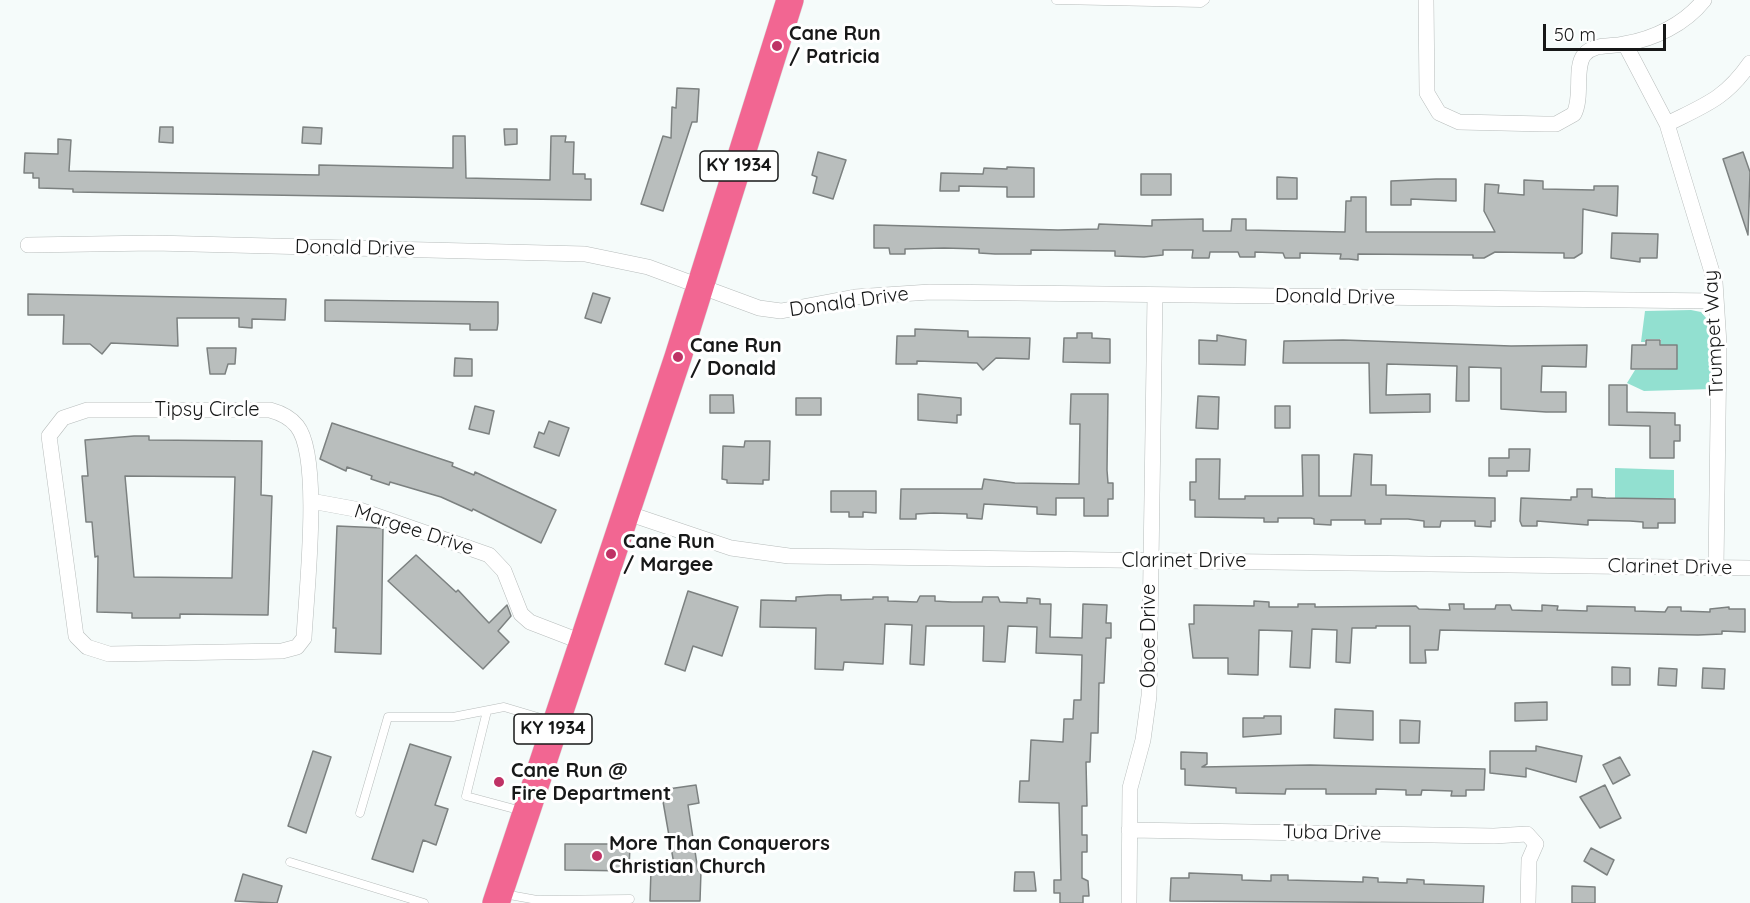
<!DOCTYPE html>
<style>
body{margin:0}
#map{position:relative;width:1750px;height:903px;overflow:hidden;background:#f5fbfa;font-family:Quicksand,sans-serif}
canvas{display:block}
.scale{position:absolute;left:1543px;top:24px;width:123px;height:27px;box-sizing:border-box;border:3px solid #171818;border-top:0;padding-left:8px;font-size:18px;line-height:21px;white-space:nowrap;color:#171818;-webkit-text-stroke:4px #fff;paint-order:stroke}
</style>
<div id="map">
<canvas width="1750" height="903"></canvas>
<div class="scale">50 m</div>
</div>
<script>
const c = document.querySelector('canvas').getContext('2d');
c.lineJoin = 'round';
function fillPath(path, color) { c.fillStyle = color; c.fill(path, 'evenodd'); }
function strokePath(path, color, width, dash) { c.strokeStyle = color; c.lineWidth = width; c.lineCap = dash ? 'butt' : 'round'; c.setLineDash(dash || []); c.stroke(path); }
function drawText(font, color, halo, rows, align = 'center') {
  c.font = font + ' Quicksand,sans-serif'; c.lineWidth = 6; c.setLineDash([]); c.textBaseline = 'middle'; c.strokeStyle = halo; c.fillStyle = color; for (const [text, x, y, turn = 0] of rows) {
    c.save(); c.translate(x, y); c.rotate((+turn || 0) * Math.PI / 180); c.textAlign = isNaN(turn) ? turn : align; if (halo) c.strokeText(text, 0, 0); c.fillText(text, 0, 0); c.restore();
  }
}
fillPath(new Path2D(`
 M1691,310L1701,312L1712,325V389L1644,391L1627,383L1635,370L1677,369V345H1661V339H1645V342H1641L1645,311Z
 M1615,468L1674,470V498H1630L1615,502Z`), '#92e0d0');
const building = new Path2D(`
 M677,88L699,89L697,122H692L663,211L641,204L663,136L671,138L672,107L676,108Z
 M160,127H173V143L159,142Z
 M303,127L322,128L321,144L302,143Z
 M504,129H517V144L505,145Z
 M453,136H465L466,178L550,180L551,136H566L565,142H574L573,174H585V179H591V200L73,192V189L39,188V178H33V173H24L25,153L58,154V139L71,140L69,171L319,175V165L453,168Z
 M818,152L846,160L833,199L813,193L817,177L812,175Z
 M1743,152L1750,172L1748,235L1723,159Z
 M1007,167L1034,168V197H1007V187L959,186V191H940L941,173L983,174L984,168L1007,169Z
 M1141,174H1171V195H1141Z
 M1277,177L1297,178V199H1277Z
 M1436,179H1456V201L1411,199V205H1391V181Z
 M1524,180L1543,181V189L1594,190V186H1618L1617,216L1583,209L1582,253L1574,258H1564V253L1495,252L1484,258H1473V255L1358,254V260L1349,259H1340L1341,254L1300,253V258H1285L1283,253L1255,252V257H1240L1238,252H1210L1209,258H1192L1193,250H1163V255L1144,257L1115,256V251L1031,250V254H995L979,253V249L944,248L905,249V254H890L889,248H874V225L1058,230L1098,229L1099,224L1152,226V220L1203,219V231H1231L1232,219H1246V230L1345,232L1346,201H1351V197H1366V232H1495L1484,211L1485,184L1499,185L1498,193L1524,195Z
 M1612,233L1658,234L1657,258H1640V262L1611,258Z
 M593,293L610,298L601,323L585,318Z
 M28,294L286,299L285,320L252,319V328L239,327V318H177L178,346L111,343L102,354L90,344H63L64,315H28Z
 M325,300L498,302V323L497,330H470V324L325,321Z
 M915,329L968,331V337L1030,338L1029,359L996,358L983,370L977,363L917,361V364H896L897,336H915Z
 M1077,333H1092V338L1110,339V363L1063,362L1064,338H1077Z
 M1217,335L1246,340L1245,365L1199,364V340L1217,341Z
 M1343,340L1511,346L1587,345L1586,367L1542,366L1541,392H1566V412H1546L1501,409V368L1469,367V401H1456L1457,366L1387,364L1386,395L1430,394V412L1370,413L1369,363H1283L1284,341Z
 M1646,340H1660V345H1677V369H1631L1632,345H1646Z
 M207,348H236L235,364H228L225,374H210Z
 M455,358L472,359V376H454Z
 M1609,385H1627V412L1675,413V425H1680V441H1674V458H1650V426L1609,425Z
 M918,394L961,398V415H957V423L918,420Z
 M1071,394H1108L1107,470L1108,483H1113V499H1108V516H1084V498H1056V515L1037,514V507L984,504L982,519L967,518V514L934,513L916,514V519H900L901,489H982L984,479L1015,483L1079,484L1080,424H1070Z
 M710,395H733L734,413H710Z
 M1198,396L1219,397L1218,429L1196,428Z
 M796,398H821V415H796Z
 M475,406L494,411L489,434L469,429Z
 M1275,406H1290V428H1275Z
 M549,421L569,428L559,456L534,447L539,432L544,434Z
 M332,423L453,463L452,466L474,475L475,472L556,510L541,543L473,509L472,511L441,497L390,482L389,485L371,479L372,476L347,467L346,471L320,459Z
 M134,436H149V440L262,441L261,495L272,496L268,615L180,614V618H132V613L97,612L98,556L95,557L92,522H86L82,476H88L85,440ZM125,476L235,477L232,578L134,577Z
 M745,441H770L769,480H763V484L727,483V480L722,479L723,446L744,447Z
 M1509,449H1530L1529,471H1507V476H1489V458H1509Z
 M1354,454L1372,455L1371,485H1386V495L1495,498V521H1491V527L1475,526V521H1441L1440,527H1424V521L1408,519H1381V524H1365V520H1331V525L1314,524V519L1311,518H1278V522H1264V518L1195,517V500H1190V482H1196V459H1220L1219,499H1245V496H1303L1302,455H1319V496H1351Z
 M1577,489H1592V497L1606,498L1675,499V523H1658V528H1643V522L1630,521L1588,520V525L1537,521V526H1522L1520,521L1521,498L1571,500V497H1577Z
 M831,491H876V513L863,512V517H849V512H831Z
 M337,526L383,528L381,654L335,652L336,628H333Z
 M416,555L456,592L458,590L489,623L507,605L511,616L498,631L509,642L483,669L388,581Z
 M688,591L738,607L722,656L693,646L685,671L665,664Z
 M828,595H841V600L873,599V597H888V601L917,602L920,596H935V601L952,602H982L983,597H998L1000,602L1027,603V598L1040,599V604H1051L1050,637L1082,638L1083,604L1107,605L1106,623H1111V638H1106L1104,683H1099L1098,733H1091L1090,762H1086L1087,806H1082V835H1087V852H1082V878L1088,881L1089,896H1083V903H1060V893H1054V880H1061L1059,803L1019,802L1020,781H1029L1031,740L1063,742L1064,719H1073L1074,700H1081L1082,655L1036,653L1037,627L1008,626L1005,662L983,661L984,626H926L924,665L910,664L912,625L885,624L883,664L844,662L843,670L815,669L816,628L760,627L761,600L796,601V597Z
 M1254,601L1269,602V607H1298V604H1315V607L1416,606L1419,609L1450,610L1449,604H1464V609H1495L1496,605H1510L1512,610L1542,611V605L1558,606L1557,610L1587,611V606L1635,607V611L1665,612L1668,607H1681V611L1710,612V609L1729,607V609H1745V632L1722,631V634L1698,635L1440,630L1438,650H1425L1426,663H1410V626H1376V628H1352L1350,663L1336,662L1337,630L1312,629L1310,668L1290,667L1292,631L1259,630L1258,675L1228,674V658H1193L1189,624H1194V605L1254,606Z
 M1612,667L1630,668V685H1612Z
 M1659,668L1677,669L1676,686L1658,685Z
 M1703,668L1725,669L1724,689L1702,688Z
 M1547,702V720L1515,721V703Z
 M1335,709L1373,711V740L1334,738Z
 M1264,716H1281V734L1243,737V718H1264Z
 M1400,720L1420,721L1419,743H1400Z
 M410,744L451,757L435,805L448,809L436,845L423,840L413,872L372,859Z
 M1536,746L1582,756L1576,782L1526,768V777L1490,773V751H1536Z
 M313,751L331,757L306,833L288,826Z
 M1181,752L1207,753V764L1202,767L1310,765L1485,769L1484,790H1466V796H1451L1452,791L1422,790L1421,795H1406V790L1376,789V794H1326V789H1286L1285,794L1236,793V788L1185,785V769H1181Z
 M1620,757L1630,775L1613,784L1603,765Z
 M696,785L699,803L688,805L698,871H701L700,901H650L651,870H675L661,790Z
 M1605,785L1621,818L1600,828L1580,797Z
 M565,844H630L629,871L565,870Z
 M1591,848L1614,860L1607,875L1584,861Z
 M1015,872H1034L1036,891H1014Z
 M1189,873L1242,875V880L1271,881V875H1288V880L1363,882V877L1378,878V882L1407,883V879L1424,880V884L1484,886L1483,903L1170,901L1171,878H1189Z
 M243,874L282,886L277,903L235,901Z
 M1572,886L1595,887V903H1572Z`);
fillPath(building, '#b9bebd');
strokePath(building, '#7c8180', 1.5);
const lane = new Path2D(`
 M1056,0L1201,3L1205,0
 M487,711L466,796L522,811
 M360,813L388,717H453L504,707L551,721
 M290,862L424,903
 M504,894L537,900L630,899`);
const street = new Path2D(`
 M1426,0L1427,93L1439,113L1459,122L1544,124H1556L1574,114C1583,96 1574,68 1584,55C1594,43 1611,47 1624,44C1654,39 1685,24 1704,0
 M1625,44L1667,124L1715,282L1719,344L1716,567
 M1667,124C1705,105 1725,99 1750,63
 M28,245L154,243L585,254L648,267L759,308L781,311L855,297L930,292L1716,301
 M87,410H270C281,413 290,417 297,426C322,457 306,595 304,638L297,647L282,651L109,654L87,647L76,636L49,436L63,418Z
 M311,501L360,510L489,555L504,571L521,614L530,622L582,642
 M624,512L731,548L789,556L1750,568
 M1129,830L1494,836L1527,834L1536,844L1529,860L1528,903
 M1129,903L1130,788L1143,740L1149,696L1155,295`);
const highway = new Path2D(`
 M496,903L678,357L790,0`);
strokePath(lane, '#b7bcbb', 9);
strokePath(street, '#b7bcbb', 16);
strokePath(highway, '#d5d5d5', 28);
strokePath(lane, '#fff', 8);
strokePath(street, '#fff', 15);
strokePath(highway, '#f26692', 27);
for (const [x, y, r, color] of [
 [777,46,6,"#bf3265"],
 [678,357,6,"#bf3265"],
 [611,554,6,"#bf3265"],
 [499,782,6,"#bf3265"],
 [597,856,6,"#bf3265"]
]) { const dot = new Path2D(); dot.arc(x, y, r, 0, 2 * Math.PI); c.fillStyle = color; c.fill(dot); strokePath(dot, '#fff', 2); }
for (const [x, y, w] of [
 [739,166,78],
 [553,729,78]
]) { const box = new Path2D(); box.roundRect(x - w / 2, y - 15, w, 30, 4.5); c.fillStyle = '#fff'; c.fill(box); strokePath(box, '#171818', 1.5); }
drawText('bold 18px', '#171818', null, [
 ["KY 1934",739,166],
 ["KY 1934",553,729]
]);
drawText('bold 20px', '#171818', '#fff', [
 ["Cane Run",789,34],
 ["/ Patricia",789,57],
 ["Cane Run",690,346],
 ["/ Donald",690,369],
 ["Cane Run",623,542],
 ["/ Margee",623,565],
 ["Cane Run @",511,771],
 ["Fire Department",511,794],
 ["More Than Conquerors",609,844],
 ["Christian Church",609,867]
], 'left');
drawText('20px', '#171818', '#fff', [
 ["Donald Drive",355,248,1],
 ["Donald Drive",1335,297,1],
 ["Donald Drive",849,302,-8],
 ["Trumpet Way",1714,333,-93],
 ["Tipsy Circle",207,410],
 ["Margee Drive",414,530,18],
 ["Clarinet Drive",1184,561],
 ["Clarinet Drive",1670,567,1],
 ["Oboe Drive",1149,636,-90],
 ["Tuba Drive",1332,833,1]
]);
</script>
